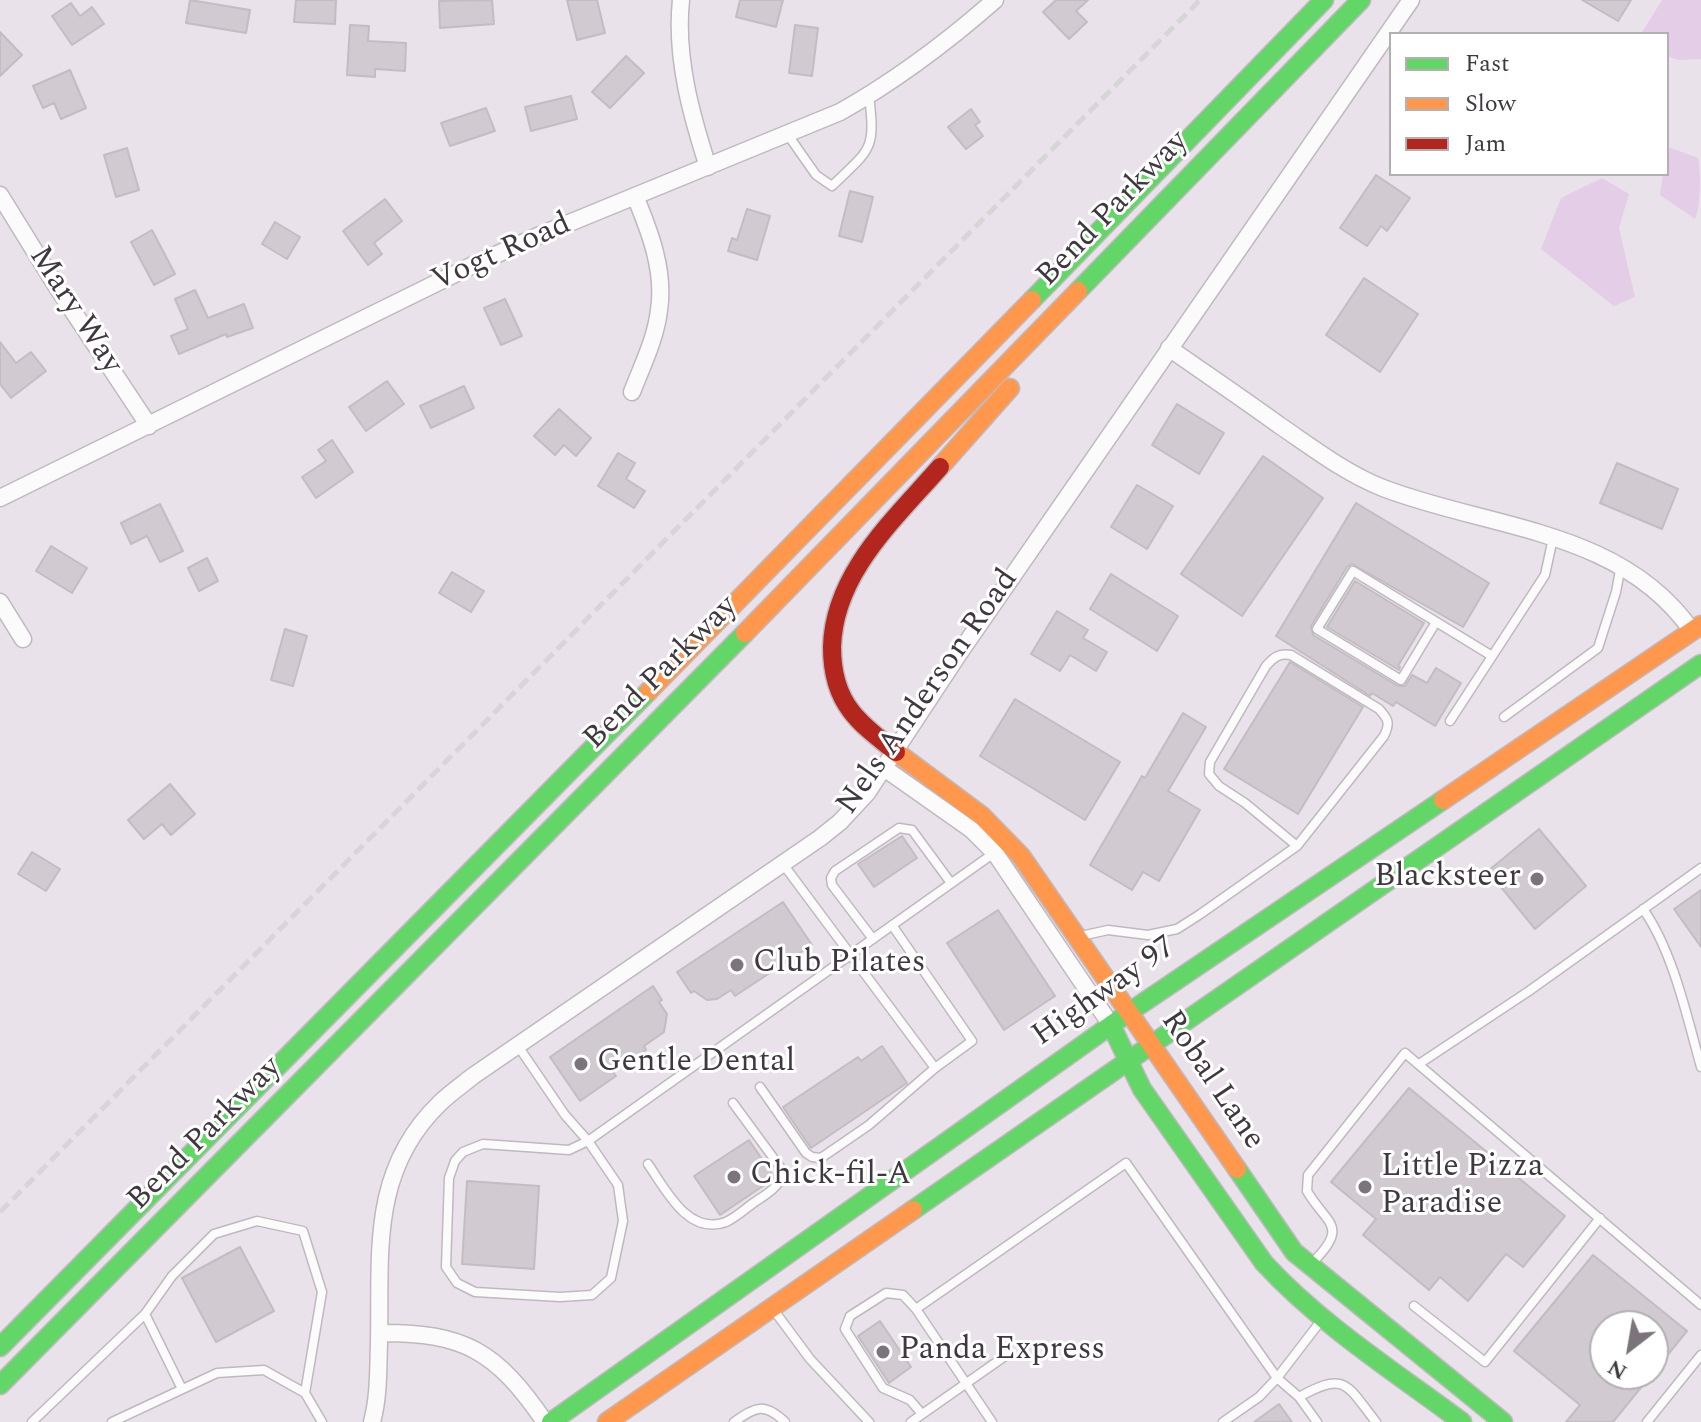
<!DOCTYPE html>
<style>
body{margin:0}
#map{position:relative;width:1701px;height:1422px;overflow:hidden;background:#eae2ea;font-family:Spectral,serif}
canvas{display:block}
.legend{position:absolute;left:1389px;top:32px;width:280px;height:144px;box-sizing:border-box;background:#fff;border:2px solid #b2b0b2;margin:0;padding:10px 14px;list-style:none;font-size:24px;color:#3f393f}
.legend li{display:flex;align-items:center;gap:16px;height:40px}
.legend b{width:40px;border:2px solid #b2b0b2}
.north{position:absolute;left:1589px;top:1310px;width:80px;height:80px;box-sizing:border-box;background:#fff;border:2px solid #b2b0b2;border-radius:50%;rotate:211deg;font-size:22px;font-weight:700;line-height:32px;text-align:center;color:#3f393f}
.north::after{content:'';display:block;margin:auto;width:28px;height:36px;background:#7b747b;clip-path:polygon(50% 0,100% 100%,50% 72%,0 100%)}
</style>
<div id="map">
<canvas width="1701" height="1422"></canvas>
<ul class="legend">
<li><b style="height:10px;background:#63d668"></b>Fast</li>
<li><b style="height:10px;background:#ff974d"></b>Slow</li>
<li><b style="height:10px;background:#b3261e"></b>Jam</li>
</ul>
<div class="north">N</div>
</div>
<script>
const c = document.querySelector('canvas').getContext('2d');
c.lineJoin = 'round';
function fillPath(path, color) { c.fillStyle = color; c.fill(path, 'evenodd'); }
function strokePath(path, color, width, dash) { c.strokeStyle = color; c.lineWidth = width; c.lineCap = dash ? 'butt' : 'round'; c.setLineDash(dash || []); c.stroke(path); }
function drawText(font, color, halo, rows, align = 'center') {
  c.font = font + ' Spectral,serif'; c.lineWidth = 6; c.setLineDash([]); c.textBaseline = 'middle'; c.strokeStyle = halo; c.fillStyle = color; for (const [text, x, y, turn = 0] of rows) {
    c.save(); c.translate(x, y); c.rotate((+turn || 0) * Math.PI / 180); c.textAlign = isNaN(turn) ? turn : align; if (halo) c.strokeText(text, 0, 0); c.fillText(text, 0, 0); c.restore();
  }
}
fillPath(new Path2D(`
 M1662,0H1701V59L1678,60L1667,56V34H1641Z
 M1668,147L1698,158C1701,172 1701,207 1695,219L1660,195L1663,174H1667Z
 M1602,178L1629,194L1619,228L1635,297L1614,306L1541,249L1561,198Z`), '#e4cde6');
const building = new Path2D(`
 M190,0L250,10L246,33L186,23Z
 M296,0H336L335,24L294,22Z
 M492,0L494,24L440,28L439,1Z
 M567,0H597L605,33L577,40Z
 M740,0H783L776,27L736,17Z
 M1056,0H1088L1076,11L1087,22L1069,39L1043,12Z
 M1582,0H1631L1618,21Z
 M71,3L80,16L92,7L104,24L72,45L52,16Z
 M350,25L369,26L368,41L406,43L405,71L375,69V77L347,75Z
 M795,25L818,28L812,76L789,73Z
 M0,32L22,55L0,76Z
 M626,56L644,73L610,108L592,92Z
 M70,70L86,108L61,119L54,103L43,108L33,86Z
 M571,96L577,119L531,131L525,107Z
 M486,108L495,131L450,146L441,123Z
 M971,109L980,122L975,125L983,136L966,149L948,127Z
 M127,148L139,190L116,197L104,155Z
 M1376,175L1410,198L1387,231L1381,226L1367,246L1340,228Z
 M850,191L873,197L862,242L839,236Z
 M385,199L402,221L374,243L382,254L368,265L343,231Z
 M747,209L770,216L757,260L728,251L732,238L737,240Z
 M275,222L300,237L287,259L262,244Z
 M152,230L175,274L154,285L131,242Z
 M1364,278L1418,314L1380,372L1326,335Z
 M195,290L208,318L244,304L253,328L227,337L226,334L179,354L171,336L188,329L175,299Z
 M505,299L522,336L501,345L484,308Z
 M0,342L16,363L31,352L46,371L11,398L0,384Z
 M387,381L404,404L366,431L349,407Z
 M464,386L474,408L431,428L420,406Z
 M1177,404L1224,433L1199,474L1152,445Z
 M559,409L591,438L576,456L564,445L555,455L534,436Z
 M332,440L353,472L316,498L302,477L326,461L318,450Z
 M618,453L635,463L626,479L645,491L634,508L598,486Z
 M1263,456L1323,498L1242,616L1181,574Z
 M1617,463L1678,489L1662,529L1600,503Z
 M1137,485L1173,506L1147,549L1111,527Z
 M1356,503L1489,583L1463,627L1352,564L1347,567L1311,626L1313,635L1398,686H1405L1412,675L1427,683L1436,668L1461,683L1435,726L1396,702L1393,706L1372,693L1370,696L1276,636Z
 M160,504L183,551L160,562L147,536L131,544L121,523Z
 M51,546L87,568L72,593L36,571Z
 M207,558L218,581L199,591L188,568Z
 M452,572L484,591L471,612L439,593Z
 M1111,574L1178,616L1157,651L1090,609Z
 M1355,581L1424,623L1398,666L1400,667L1399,670L1327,627Z
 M1057,611L1088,630L1083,638L1107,652L1096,671L1070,655L1060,671L1031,654Z
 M285,629L307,636L293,686L271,680Z
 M1290,662L1363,707L1298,814L1224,769Z
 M1015,699L1120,762L1085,820L980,756Z
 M1183,713L1206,727L1168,791L1200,810L1159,881L1143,872L1132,890L1090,865L1142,776L1145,778Z
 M170,784L195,814L171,835L162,824L144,839L128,820Z
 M1539,829L1586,886L1535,929L1488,871Z
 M902,836L917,858L874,887L858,864Z
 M32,852L60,869L46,891L18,874Z
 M1701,890V947L1674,909Z
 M783,902L812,945L735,996L731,990L717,999L707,1000L694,991L691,993L677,972Z
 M998,910L1055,996L1004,1030L947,943Z
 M653,986L662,1000L659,1002L667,1014L664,1032L644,1046L646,1050L613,1072L616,1076L580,1101L550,1057Z
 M882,1046L907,1083L811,1148L783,1107L858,1057L861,1061Z
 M1409,1088L1565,1216L1523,1267L1506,1254L1468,1301L1440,1277L1429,1290L1363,1235L1376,1219L1331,1182Z
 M749,1140L774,1177L769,1182L720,1215L694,1176Z
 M467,1181L539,1186L534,1269L462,1264Z
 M240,1247L274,1311L216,1342L182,1278Z
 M1593,1255L1687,1331L1653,1373V1326H1605V1374H1652L1613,1422H1566L1580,1405L1514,1351Z
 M880,1321L911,1367L889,1383L858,1336Z
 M1279,1404L1292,1422H1254Z`);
fillPath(building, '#d1cad1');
strokePath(building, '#c2bdc2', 2);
const lane = new Path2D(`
 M788,135L816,175L832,186C870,149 876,151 869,96
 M1436,622L1401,680L1317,629L1353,571L1492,656
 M1504,717L1598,648L1616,592L1621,565
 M1450,721L1545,575L1553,538
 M783,864L935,1068L972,1041L892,925
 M1643,909C1673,951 1687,1017 1701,1067
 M1081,936L1108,930L1148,935L1177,929L1199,915L1297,846L1384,736C1390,723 1389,720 1379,709L1291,655C1279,653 1274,657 1266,666L1210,762L1209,774L1219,786L1245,803L1297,846
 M873,939L832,885L831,878L835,871L899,828L912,830L951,883
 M518,1046L565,1115L588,1141L618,1185L623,1221L611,1278L592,1295L560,1297L475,1292L457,1283L446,1267L449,1178L455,1161L463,1152L483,1144L569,1150L588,1141L994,853
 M1419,1064L1529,991L1701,868
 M760,1087L806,1153L812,1157L821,1158L869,1125L935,1068
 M648,1164C666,1190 688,1236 726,1222C735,1218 744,1210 752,1204C763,1196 778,1189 782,1175L780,1167L733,1103
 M1313,1262C1350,1225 1326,1224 1307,1191L1308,1175L1405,1053L1701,1305
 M1414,1306L1485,1362L1600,1218
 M773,1309L810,1359L869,1422
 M916,1309L903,1295L886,1293L850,1316L845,1329L883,1388L910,1400L922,1414
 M182,1389L145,1314L172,1276L214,1234L257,1221L303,1231L322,1292L305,1393
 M1299,1397C1346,1371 1346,1384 1376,1422
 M32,1422L145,1314
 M112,1422L217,1373L264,1370L305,1393L322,1422
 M734,1422C756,1407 764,1402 785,1422
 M911,1422L1008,1354
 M992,1422L916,1309L1126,1163L1277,1378L1299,1397L1317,1422
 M1223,1422L1259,1397L1277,1378L1320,1322
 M1647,1422L1701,1355`);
const street = new Path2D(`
 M681,0C675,57 691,114 708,167
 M0,195L55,284L149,426
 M1169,348C1206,374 1243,399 1279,425C1313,448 1345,473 1383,488C1490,529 1621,529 1692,631
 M632,392C642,366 656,338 659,310C665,271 650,232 635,196
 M0,498L473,265L540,235L840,112C897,80 946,43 995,0
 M0,602L23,639
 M884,768L972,830L995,853L1111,1025
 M379,1333C465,1332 497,1352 545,1422
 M372,1422C379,1396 378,1370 379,1343C381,1255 369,1171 440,1103C450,1093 462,1085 473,1076L820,838L840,822L867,793L958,655L1411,0`);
const fast = new Path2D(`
 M1078,291L1361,0
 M1032,300L1324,0
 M1111,1025L1142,1089L1264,1263C1321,1325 1395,1372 1462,1422
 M1237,1169L1294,1252L1503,1422
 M913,1210L1701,664
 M0,1347L649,691
 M0,1385L745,633
 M551,1422L1128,1013L1443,800`);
const slow = new Path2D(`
 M940,467L1010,388
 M745,633L1078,291
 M649,691L1032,300
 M896,752L982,816L1021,856L1237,1169
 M1443,800L1701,625
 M607,1422L913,1210`);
const jam = new Path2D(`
 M896,752C880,739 863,727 851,711C837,693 832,669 832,647C834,573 894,520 940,467`);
strokePath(lane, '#bfb9bf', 11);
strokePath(street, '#bfb9bf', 19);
strokePath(fast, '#bfb9bf', 21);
strokePath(slow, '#bfb9bf', 21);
strokePath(jam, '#bfb9bf', 21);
strokePath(lane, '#fcfbfc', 8);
strokePath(street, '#fcfbfc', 16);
strokePath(fast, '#63d668', 18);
strokePath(slow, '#ff974d', 18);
strokePath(jam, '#b3261e', 18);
strokePath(new Path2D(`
 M0,1212L1200,0`), '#d7d5d7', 5, [12, 6]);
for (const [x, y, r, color] of [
 [1537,879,8,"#7b747b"],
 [737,965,8,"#7b747b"],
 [581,1064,8,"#7b747b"],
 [734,1177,8,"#7b747b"],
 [1365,1187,8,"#7b747b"],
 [883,1352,8,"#7b747b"]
]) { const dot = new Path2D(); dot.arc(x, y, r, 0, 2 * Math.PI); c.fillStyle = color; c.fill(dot); strokePath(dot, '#fff', 3); }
drawText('32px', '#3f393f', '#fff', [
 ["Bend Parkway",1114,210,-46],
 ["Vogt Road",502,254,-24],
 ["Mary Way",74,311,57],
 ["Bend Parkway",662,674,-45],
 ["Nels Anderson Road",929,693,-55],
 ["Highway 97",1105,993,-35],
 ["Robal Lane",1211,1081,56],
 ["Bend Parkway",206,1135,-45]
]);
drawText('32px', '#3f393f', '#fff', [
 ["Blacksteer",1521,879,"right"],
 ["Club Pilates",753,965],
 ["Gentle Dental",597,1064],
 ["Little Pizza",1381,1169],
 ["Paradise",1381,1206],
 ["Chick-fil-A",750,1177],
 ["Panda Express",899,1352]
], 'left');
</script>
